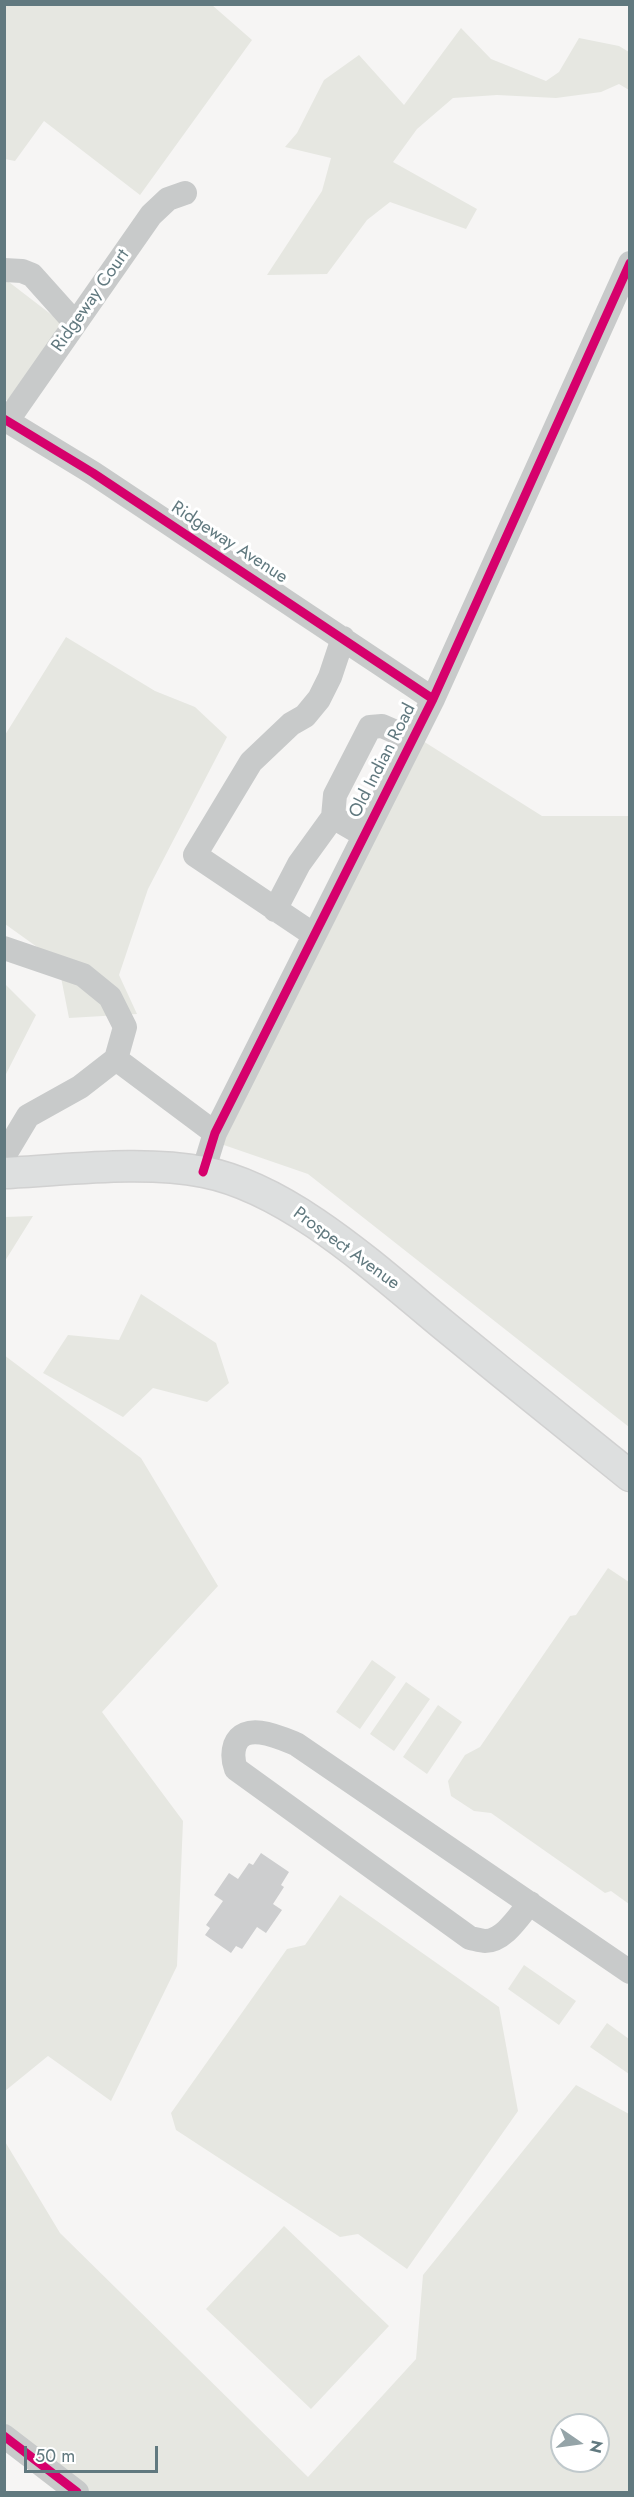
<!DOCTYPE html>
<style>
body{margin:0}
#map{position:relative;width:634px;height:2497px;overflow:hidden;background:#f6f5f4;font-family:Jost,sans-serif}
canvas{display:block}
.frame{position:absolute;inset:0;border:6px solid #61797f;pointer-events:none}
.north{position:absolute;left:550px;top:2413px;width:60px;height:60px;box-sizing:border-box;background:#fff;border:2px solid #c0c9cc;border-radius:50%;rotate:103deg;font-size:16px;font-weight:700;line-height:24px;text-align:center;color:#61797f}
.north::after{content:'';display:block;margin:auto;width:21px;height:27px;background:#95a4a8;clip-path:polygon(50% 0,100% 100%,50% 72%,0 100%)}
.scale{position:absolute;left:24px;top:2446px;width:134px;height:27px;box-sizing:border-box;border:3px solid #61797f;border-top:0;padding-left:8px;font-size:18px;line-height:21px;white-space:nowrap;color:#61797f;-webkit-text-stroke:4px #fff;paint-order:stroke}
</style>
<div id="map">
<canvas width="634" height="2497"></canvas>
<div class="frame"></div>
<div class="north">N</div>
<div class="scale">50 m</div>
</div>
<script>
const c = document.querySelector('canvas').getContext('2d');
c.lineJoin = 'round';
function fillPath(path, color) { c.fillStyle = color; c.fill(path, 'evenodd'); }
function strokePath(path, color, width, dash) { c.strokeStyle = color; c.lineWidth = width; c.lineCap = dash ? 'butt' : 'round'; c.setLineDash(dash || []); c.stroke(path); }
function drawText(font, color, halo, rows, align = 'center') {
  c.font = font + ' Jost,sans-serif'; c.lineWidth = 6; c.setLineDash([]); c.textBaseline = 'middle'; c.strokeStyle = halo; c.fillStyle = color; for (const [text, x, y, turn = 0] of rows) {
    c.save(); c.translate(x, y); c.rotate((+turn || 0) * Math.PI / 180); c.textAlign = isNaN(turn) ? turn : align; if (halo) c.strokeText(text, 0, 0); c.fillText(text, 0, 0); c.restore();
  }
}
fillPath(new Path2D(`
 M4,5H212L252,40L140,195L44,121L15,161L5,159Z
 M461,28L491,59L546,81L559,72L579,38L619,46L629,52V90L619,84L601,92L556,98L497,95L453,98L417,129L393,162L477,209L466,229L390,202L367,220L327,274L267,275L322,191L331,158L285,147L297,133L324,80L359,55L404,105Z
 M5,279L61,322L13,404L5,399Z
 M66,637L155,691L195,707L227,737L148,889L119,975L137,1014L69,1018L58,962L5,924V735Z
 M415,736L542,816H629V1427L308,1174L218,1143Z
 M5,984L36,1015L5,1076Z
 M33,1216L5,1261V1217Z
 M141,1294L216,1343L229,1383L207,1402L153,1388L123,1417L43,1373L68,1335L119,1340Z
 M4,1355L141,1458L218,1586L102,1712L183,1821L177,1966L111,2101L48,2056L5,2091Z
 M608,1568L629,1582V1904L611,1891L605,1893L491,1813L474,1811L451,1796L448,1781L465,1755L480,1747L570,1616L576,1615Z
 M372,1660L396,1677L360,1729L336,1712Z
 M406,1682L430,1699L394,1751L370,1734Z
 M438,1705L462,1722L427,1774L403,1757Z
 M340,1895L499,2007L518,2111L407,2269L358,2234L340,2237L176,2130L171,2113L287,1949L305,1945Z
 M524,1965L576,2001L559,2025L508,1989Z
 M607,2023L629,2039V2074L590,2047Z
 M576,2085L629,2114V2492H65L5,2442L4,2140L60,2233L308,2477L416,2359L423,2275ZM562,2425H598V2461H562Z
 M284,2226L389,2326L311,2409L206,2309Z`), '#e6e7e1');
fillPath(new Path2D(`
 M261,1853L289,1872L281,1885L284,1887L273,1904L282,1910L266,1933L257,1927L242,1949L236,1946L231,1953L205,1935L210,1928L206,1925L223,1901L214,1895L229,1873L238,1879L249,1863L253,1865Z`), '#cdcecf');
const major = new Path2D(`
 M4,1173C68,1170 142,1160 204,1172C291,1189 379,1272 446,1327C507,1377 568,1426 630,1476`);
strokePath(major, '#d1d1d1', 33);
strokePath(new Path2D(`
 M4,270L22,271L32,275L75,323
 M4,419L93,473L433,699
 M8,420L151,215L168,199L185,193
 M333,817L335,795L370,727L382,726L412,739
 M275,910L299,864L333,817L364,835
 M314,935L195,855L251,762L291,724L305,716L319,699L330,677L343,638
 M4,948L83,975L110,997L125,1027L116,1059L80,1087L28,1116L4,1156
 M116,1059L215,1133
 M203,1172L215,1133L433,699L630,263
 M530,1903C519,1916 504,1941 485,1941C481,1941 475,1939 470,1938L236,1769C233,1761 232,1754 235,1745C244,1721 279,1737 296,1744L630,1972
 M4,2436L77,2492`), '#c8caca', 24);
strokePath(major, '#dddfdf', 30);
strokePath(new Path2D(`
 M4,419L93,473L433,699
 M203,1172L215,1133L433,699L630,263
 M4,2436L77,2492`), '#d6006c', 9);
drawText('18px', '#61797f', '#fff', [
 ["Ridgeway Court",91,301,-55],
 ["Ridgeway Avenue",229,543,33],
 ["Old Indian Road",383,761,-63],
 ["Prospect Avenue",346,1249,36]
]);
</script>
